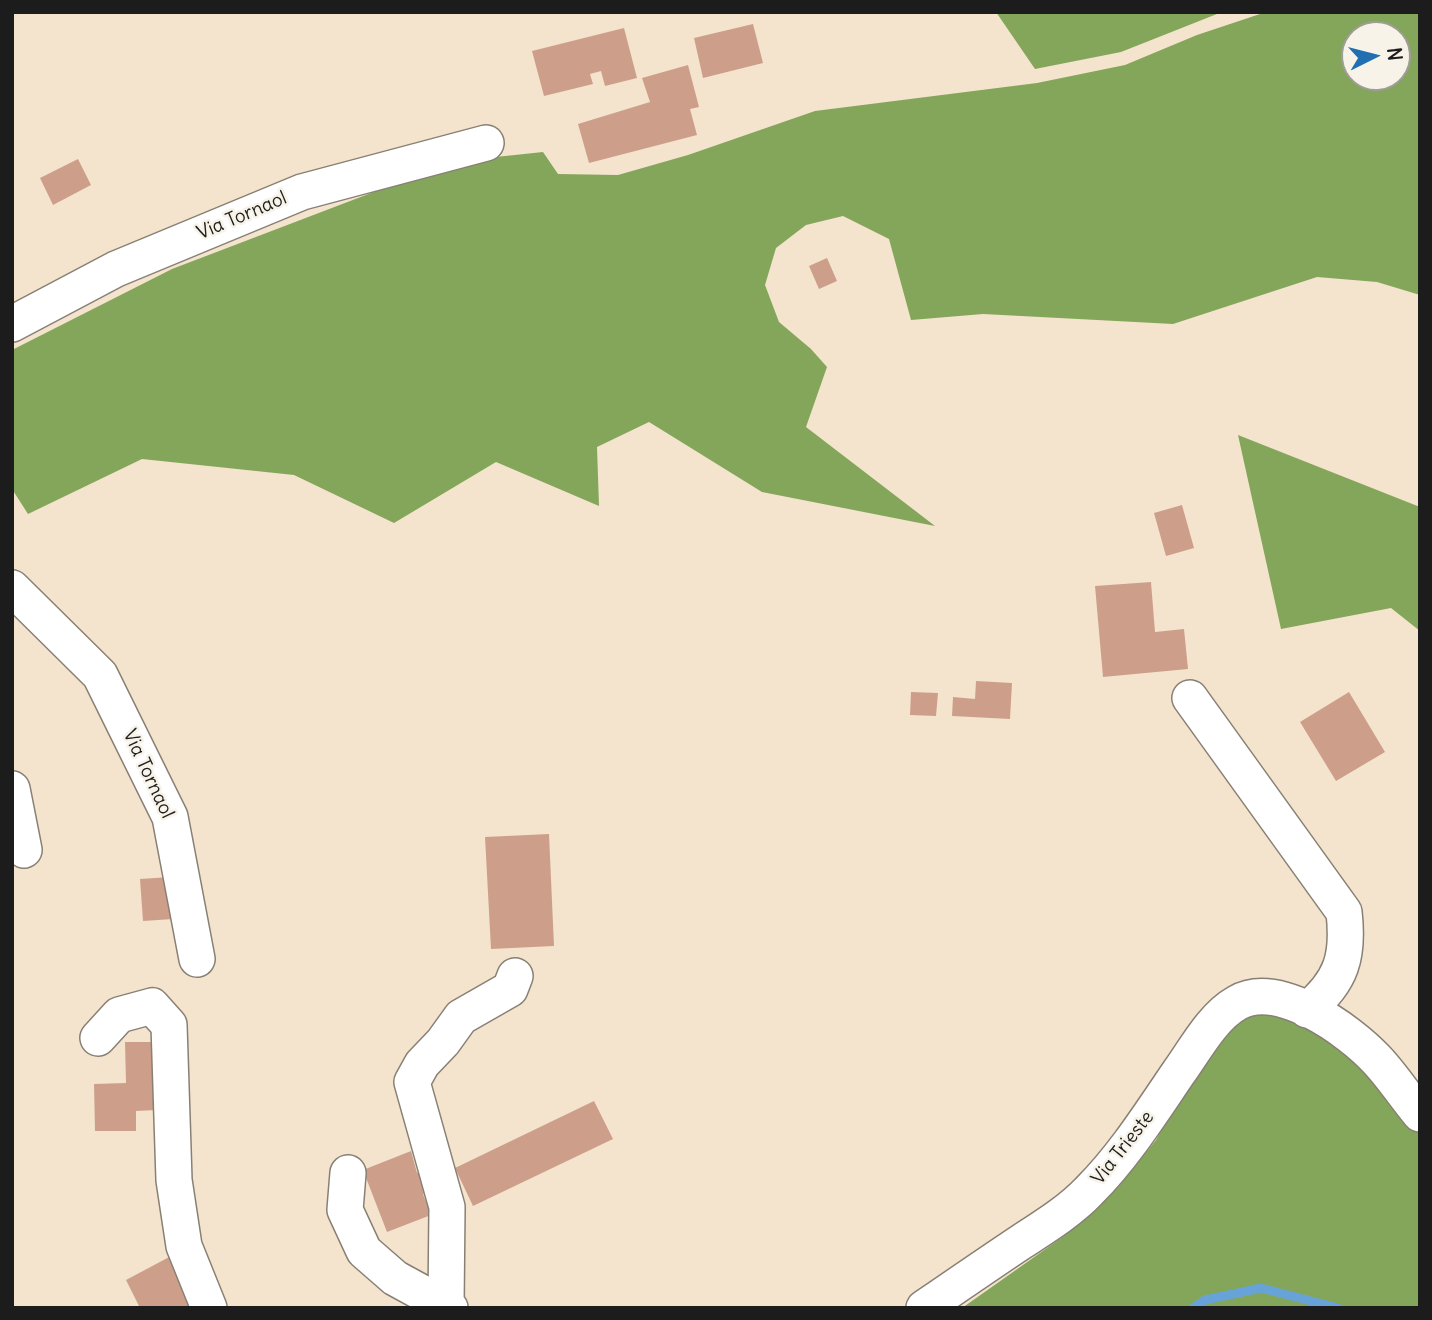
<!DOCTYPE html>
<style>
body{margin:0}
#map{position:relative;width:1432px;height:1320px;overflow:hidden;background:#f4e4cd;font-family:Delius,sans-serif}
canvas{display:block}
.frame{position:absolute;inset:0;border:14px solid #1c1c1c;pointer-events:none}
.north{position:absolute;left:1341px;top:21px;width:70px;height:70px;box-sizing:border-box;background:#f7f3e8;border:2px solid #9f9d96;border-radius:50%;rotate:84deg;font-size:19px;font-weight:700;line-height:28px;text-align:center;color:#1c1c1c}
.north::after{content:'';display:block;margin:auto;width:24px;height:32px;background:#1f6fb2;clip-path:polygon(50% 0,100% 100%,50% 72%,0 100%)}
</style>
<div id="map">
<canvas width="1432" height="1320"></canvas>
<div class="frame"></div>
<div class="north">N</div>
</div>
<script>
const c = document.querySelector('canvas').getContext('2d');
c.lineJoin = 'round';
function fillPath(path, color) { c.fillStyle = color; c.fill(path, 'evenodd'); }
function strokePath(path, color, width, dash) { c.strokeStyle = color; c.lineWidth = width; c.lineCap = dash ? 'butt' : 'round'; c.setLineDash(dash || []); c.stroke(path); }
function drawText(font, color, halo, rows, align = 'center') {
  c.font = font + ' Delius,sans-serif'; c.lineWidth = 5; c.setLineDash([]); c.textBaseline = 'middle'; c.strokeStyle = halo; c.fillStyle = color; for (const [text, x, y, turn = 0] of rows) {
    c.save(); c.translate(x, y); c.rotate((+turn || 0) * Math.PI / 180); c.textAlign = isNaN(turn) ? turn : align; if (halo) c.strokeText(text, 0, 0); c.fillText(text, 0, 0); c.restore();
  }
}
fillPath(new Path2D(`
 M996,12H1222L1121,52L1035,69Z
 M1266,12H1420V295L1377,282L1317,277L1173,324L983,314L911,320L889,239L843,216L806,225L776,248L765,285L779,322L811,349L827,367L806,427L935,526L762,492L649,422L597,447L599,506L496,462L394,523L294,475L142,459L28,514L12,489V350L172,269L413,177L477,159L543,152L558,174L618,175L688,155L815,111L1037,83L1125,65L1197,35ZM1355,35H1397V77H1355Z
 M1238,435L1420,507V631L1391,608L1281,629Z
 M1261,1001L1305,1003L1420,1124V1308H962L1064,1236L1119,1186L1156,1140L1176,1104L1226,1033Z`), '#84a65a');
strokePath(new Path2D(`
 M1193,1308L1205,1300L1261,1288L1338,1308`), '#68a3d8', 9);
fillPath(new Path2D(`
 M753,24L763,63L703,78L694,38Z
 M624,28L637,78L605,86L601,71L590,74L593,84L544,96L532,51Z
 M688,65L699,107L690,109L697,135L589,163L578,124L650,102L642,78Z
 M78,159L91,185L53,205L40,178Z
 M827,258L837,281L819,289L809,266Z
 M1182,505L1194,548L1166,556L1154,513Z
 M1151,582L1155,632L1184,629L1188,669L1103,677L1095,586Z
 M976,681L1012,683L1010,719L952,716L953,697L975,699Z
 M911,692L938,693L936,716L910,715Z
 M1349,692L1385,752L1336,781L1300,722Z
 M549,834L554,946L491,949L485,837Z
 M170,877L173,919L143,921L140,879Z
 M125,1042H156L157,1110L136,1111V1131H95L94,1084L126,1083Z
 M594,1101L613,1139L473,1206L455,1168Z
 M411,1151L417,1173L423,1170L431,1191L423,1194L431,1215L387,1232L363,1170Z
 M173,1255L201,1308H140L126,1280Z`), '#cd9f8a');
const minor = new Path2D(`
 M12,324L116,269L302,192L486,143
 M12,588L100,675L170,817L197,959
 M1190,698L1344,912C1349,956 1342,981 1307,1010
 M12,789L24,850
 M98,1038L119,1015L152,1006L169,1025L174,1180L184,1246L209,1308
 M348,1173L345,1210L364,1251L395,1278L450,1308
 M446,1306L447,1207L412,1082L422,1064L443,1042L461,1017L510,989L515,976
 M924,1308C956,1286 988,1264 1021,1242C1044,1227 1070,1211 1089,1191C1124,1156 1151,1113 1179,1072C1195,1050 1212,1017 1237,1003C1278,979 1349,1030 1377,1060C1392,1076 1405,1096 1420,1114`);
strokePath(minor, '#888074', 38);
strokePath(minor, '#fff', 35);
drawText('19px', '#1c1c1c', '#f7f3e8', [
 ["Via Tornaol",242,216,-23],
 ["Via Tornaol",148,774,65],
 ["Via Trieste",1123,1148,-52]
]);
</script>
